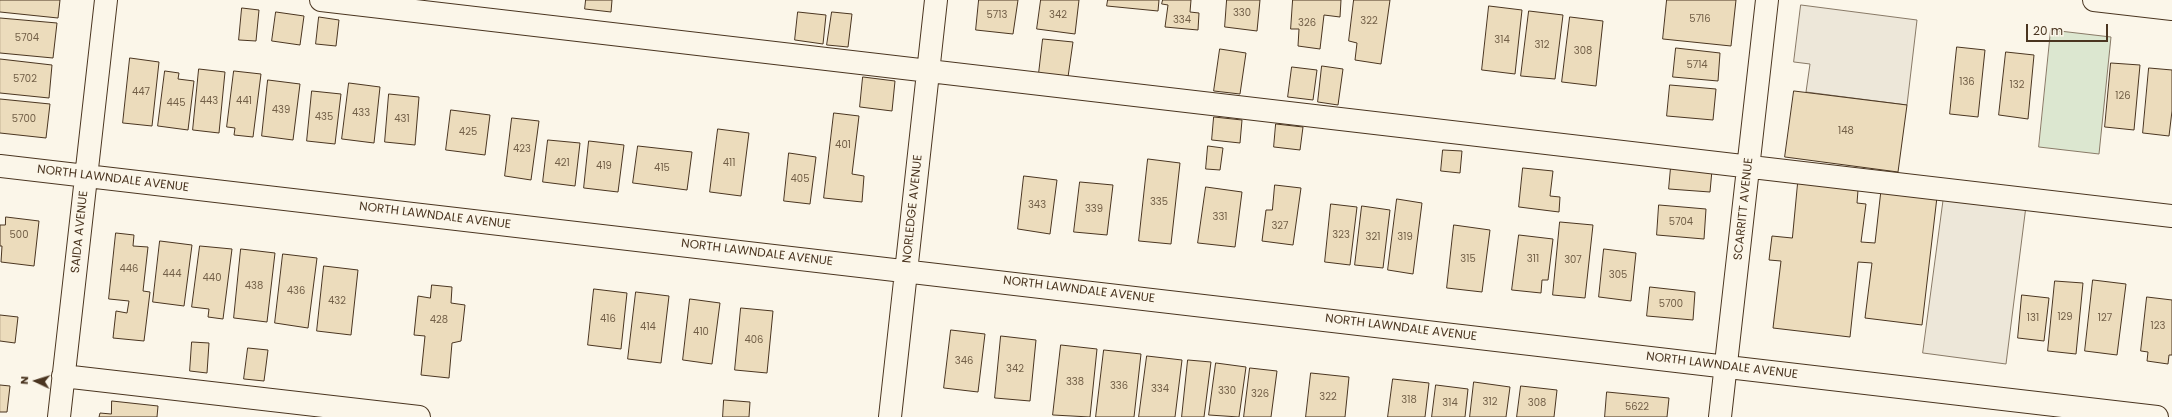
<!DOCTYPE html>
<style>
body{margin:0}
#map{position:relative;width:2172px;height:417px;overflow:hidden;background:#fbf6e9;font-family:Poppins,sans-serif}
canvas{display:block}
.north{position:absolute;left:16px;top:361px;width:40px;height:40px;-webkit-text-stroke:3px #fbf6e9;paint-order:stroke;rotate:274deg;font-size:11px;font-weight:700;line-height:16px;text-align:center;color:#4a3520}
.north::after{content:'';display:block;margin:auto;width:14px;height:18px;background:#4a3520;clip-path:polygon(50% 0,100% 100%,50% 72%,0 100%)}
.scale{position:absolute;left:2026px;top:24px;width:82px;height:18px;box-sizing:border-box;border:2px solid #4a3520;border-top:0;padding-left:5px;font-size:12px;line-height:14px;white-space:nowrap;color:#4a3520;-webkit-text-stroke:3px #fbf6e9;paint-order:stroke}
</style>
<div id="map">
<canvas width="2172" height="417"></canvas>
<div class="north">N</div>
<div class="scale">20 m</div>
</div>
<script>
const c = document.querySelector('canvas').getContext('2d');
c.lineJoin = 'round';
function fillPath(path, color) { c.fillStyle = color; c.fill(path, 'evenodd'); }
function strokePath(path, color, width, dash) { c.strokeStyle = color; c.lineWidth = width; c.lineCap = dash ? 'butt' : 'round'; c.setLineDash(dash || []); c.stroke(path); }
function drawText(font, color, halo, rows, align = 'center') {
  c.font = font + ' Poppins,sans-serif'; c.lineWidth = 3; c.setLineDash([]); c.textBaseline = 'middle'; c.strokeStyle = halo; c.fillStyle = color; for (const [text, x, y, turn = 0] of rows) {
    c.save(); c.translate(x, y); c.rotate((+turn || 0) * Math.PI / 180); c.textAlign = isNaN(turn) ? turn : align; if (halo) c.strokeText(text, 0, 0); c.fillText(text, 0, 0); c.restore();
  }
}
const green = new Path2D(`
 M2051,30L2111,37L2099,154L2039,147Z`);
fillPath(green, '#dce7d0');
strokePath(green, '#887966', 1);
const parking = new Path2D(`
 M1801,5L1917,20L1907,105L1806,92L1810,64L1794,62Z
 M1944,196L2026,206L2006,364L1923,353Z`);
fillPath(parking, '#ede7d9');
strokePath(parking, '#887966', 1);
const building = new Path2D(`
 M0,0H60L58,18L0,12Z
 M586,0H612L611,12L585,9Z
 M979,0H1018L1013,34L976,30Z
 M1041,0H1079L1075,34L1037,29Z
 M1108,0H1159L1158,11L1107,6Z
 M1163,0H1191L1190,12L1199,13L1198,30L1165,27L1168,5L1162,4Z
 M1227,0H1260L1257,31L1225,27Z
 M1293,0H1341L1340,17L1324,15L1320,49L1298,46L1299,29H1291Z
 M1354,0H1390L1381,64L1355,60L1357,43L1349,41Z
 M1667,0H1736L1731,46L1663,39Z
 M1489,6L1522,10L1515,74L1482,70Z
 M242,8L259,10L256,41L239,40Z
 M1529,11L1563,15L1555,79L1521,76Z
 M276,12L304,16L300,45L272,41Z
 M798,12L826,15L823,44L795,40Z
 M832,12L852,14L848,47L827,45Z
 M319,17L339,20L336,46L316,44Z
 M1570,17L1603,21L1596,86L1562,82Z
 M0,18L57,23L53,58L0,53Z
 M1043,39L1073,42L1068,77L1039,73Z
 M1957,47L1985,50L1978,117L1950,114Z
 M1676,48L1720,53L1718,81L1673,77Z
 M1220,49L1246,53L1240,94L1214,91Z
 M2006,52L2034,55L2028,119L1999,115Z
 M130,58L159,62L152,126L123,123Z
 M0,59L52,65L49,98L0,93Z
 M2111,63L2140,65L2134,130L2105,127Z
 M1322,66L1343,69L1338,105L1318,102Z
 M1292,67L1317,70L1313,100L1288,97Z
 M2149,68L2172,70V111L2169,136L2143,133Z
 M199,69L225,72L219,133L193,130Z
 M165,71L179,73L178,79L194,81L188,130L158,126Z
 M234,71L261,74L253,137L234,135L235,128L227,127Z
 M863,77L895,81L892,111L860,107Z
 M268,80L300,84L293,140L262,136Z
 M349,83L380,87L374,143L342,139Z
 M1670,85L1716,89L1713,120L1667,116Z
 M312,91L341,94L335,144L307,141Z
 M1794,91L1907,105L1898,172L1785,157Z
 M389,94L419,97L415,145L385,142Z
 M0,99L50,104L46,138L0,133Z
 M451,110L490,115L485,155L446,150Z
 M834,113L859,116L852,174L864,176L862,202L824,198Z
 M1214,117L1242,120L1240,143L1212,140Z
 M512,118L539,121L531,180L505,176Z
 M1276,124L1303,127L1300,150L1274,147Z
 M718,129L749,133L741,196L710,192Z
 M548,140L580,143L575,186L543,182Z
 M589,141L624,145L618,192L584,188Z
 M638,146L692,152L687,190L633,183Z
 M1208,146L1223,148L1220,170L1206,169Z
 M1443,150L1462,151L1460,173L1441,171Z
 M789,153L816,157L810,204L784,201Z
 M1148,159L1180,163L1171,244L1139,241Z
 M1671,167L1712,170L1710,192L1669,189Z
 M1523,168L1553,171L1550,196L1560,197L1559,212L1519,207Z
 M1024,176L1057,180L1050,234L1018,229Z
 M1080,182L1113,185L1107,235L1074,232Z
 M1798,183L1858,190L1857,203L1866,204L1861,242L1875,243L1881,190L1937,197L1922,325L1865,318L1872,263L1858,262L1850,337L1773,328L1781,261L1769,260L1772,236L1792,238Z
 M1275,185L1301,188L1293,245L1262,241L1266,210H1272Z
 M1206,187L1242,192L1235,247L1198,243Z
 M1397,199L1422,203L1413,274L1388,270Z
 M1331,204L1357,207L1350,265L1325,262Z
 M1659,205L1706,209L1704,239L1657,235Z
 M1362,206L1390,210L1383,268L1355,265Z
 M6,217L39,221L34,266L1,262L2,246H0V225H5Z
 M1560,222L1593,225L1585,298L1553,295Z
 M1454,225L1490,230L1482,292L1447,288Z
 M116,233L134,235L133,246L148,247L143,291L150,292L144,341L113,338L116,311L127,313L129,301L109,299Z
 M1519,235L1553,239L1548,280H1542L1541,293L1512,290Z
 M160,241L192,245L184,306L153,302Z
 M200,246L232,249L223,319L208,317L209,309L192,307Z
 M241,249L275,253L267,322L234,318Z
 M1604,249L1636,253L1631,301L1599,297Z
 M283,254L317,258L308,328L275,323Z
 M324,266L358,270L351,335L317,331Z
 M2093,280L2126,284L2117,355L2085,351Z
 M2055,281L2083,283L2076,354L2048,351Z
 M432,285L452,287L451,303L465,305L461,341L452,343L449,378L421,375L425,336L414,335L418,296L430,298Z
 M1650,287L1695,292L1693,320L1647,316Z
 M594,289L627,293L621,349L588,345Z
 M636,292L669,296L661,363L628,359Z
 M2022,295L2049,298L2044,341L2018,338Z
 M2147,297L2172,300V355H2169L2168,364L2147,361L2148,352L2141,351Z
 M690,299L720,303L712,364L683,360Z
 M741,308L773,311L767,373L735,370Z
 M0,315L18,317L15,343L0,341Z
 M951,330L985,334L978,392L944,388Z
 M1001,336L1036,340L1030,401L995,398Z
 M192,342L209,343L207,373L190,371Z
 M1061,345L1097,349L1090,417L1053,415Z
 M248,348L268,350L264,381L244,379Z
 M1104,350L1141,354L1134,417H1096Z
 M1147,356L1182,360L1175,417H1139Z
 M1188,360L1211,362L1204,417H1182Z
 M1216,363L1246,367L1239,417L1209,415Z
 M1250,368L1277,371L1271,417H1244Z
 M1311,373L1349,377L1345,417H1306Z
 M1393,379L1429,383L1425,417H1388Z
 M1474,382L1510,387L1506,417H1470Z
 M0,385L10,386L7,412H0Z
 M1436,385L1468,389L1465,417H1432Z
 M1521,386L1557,390L1554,417H1517Z
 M1607,392L1669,398L1667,417H1605Z
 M724,400L750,402L749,417H723Z
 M112,401L158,406L157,417H99L100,413L111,414Z`);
fillPath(building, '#ecdcbc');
strokePath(building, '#4a3520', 1);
const minor = new Path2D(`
 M321,0L2172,216
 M2094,0L2172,9
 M0,166L2157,417
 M63,376L419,417
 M59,417L106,0
 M890,417L936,0
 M1720,417L1767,0`);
strokePath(minor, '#4a3520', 24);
strokePath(minor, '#fbf6e9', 22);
drawText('10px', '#725f47', null, [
 ["330",1242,13],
 ["5713",997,15],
 ["342",1058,15],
 ["5716",1700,19],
 ["334",1182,20],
 ["322",1369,21],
 ["326",1307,23],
 ["5704",27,38],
 ["314",1502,40],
 ["312",1542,45],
 ["308",1583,51],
 ["5714",1697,65],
 ["5702",25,79],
 ["136",1967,82],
 ["132",2017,85],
 ["447",141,92],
 ["126",2123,96],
 ["443",209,101],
 ["441",244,101],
 ["445",176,103],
 ["439",281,110],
 ["433",361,113],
 ["435",324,117],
 ["5700",24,119],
 ["431",402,119],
 ["148",1846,131],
 ["425",468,132],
 ["401",843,145],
 ["423",522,149],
 ["421",562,163],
 ["411",729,163],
 ["419",604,166],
 ["415",662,168],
 ["405",800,179],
 ["335",1159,202],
 ["343",1037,205],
 ["339",1094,209],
 ["331",1220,217],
 ["5704",1681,222],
 ["327",1280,226],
 ["500",19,235],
 ["323",1341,235],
 ["321",1373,237],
 ["319",1405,237],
 ["315",1468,259],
 ["311",1533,259],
 ["307",1573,260],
 ["446",129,269],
 ["444",172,274],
 ["305",1618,275],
 ["440",212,278],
 ["438",254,286],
 ["436",296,291],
 ["432",337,301],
 ["5700",1671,304],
 ["129",2065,317],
 ["131",2033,318],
 ["127",2105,318],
 ["416",608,319],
 ["428",439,320],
 ["123",2158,326],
 ["414",648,327],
 ["410",701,332],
 ["406",754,340],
 ["346",964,361],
 ["342",1015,369],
 ["338",1075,382],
 ["336",1119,386],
 ["334",1160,389],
 ["330",1227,391],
 ["326",1260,394],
 ["322",1328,397],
 ["318",1409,400],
 ["312",1490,402],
 ["314",1450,403],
 ["308",1537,403],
 ["5622",1637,407]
]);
drawText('12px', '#4a3520', '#fbf6e9', [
 ["NORTH LAWNDALE AVENUE",113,179,7],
 ["NORLEDGE AVENUE",913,209,-84],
 ["SCARRITT AVENUE",1744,209,-84],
 ["NORTH LAWNDALE AVENUE",435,216,7],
 ["SAIDA AVENUE",80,232,-84],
 ["NORTH LAWNDALE AVENUE",757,253,7],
 ["NORTH LAWNDALE AVENUE",1079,290,7],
 ["NORTH LAWNDALE AVENUE",1401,328,7],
 ["NORTH LAWNDALE AVENUE",1722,366,7]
]);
</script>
